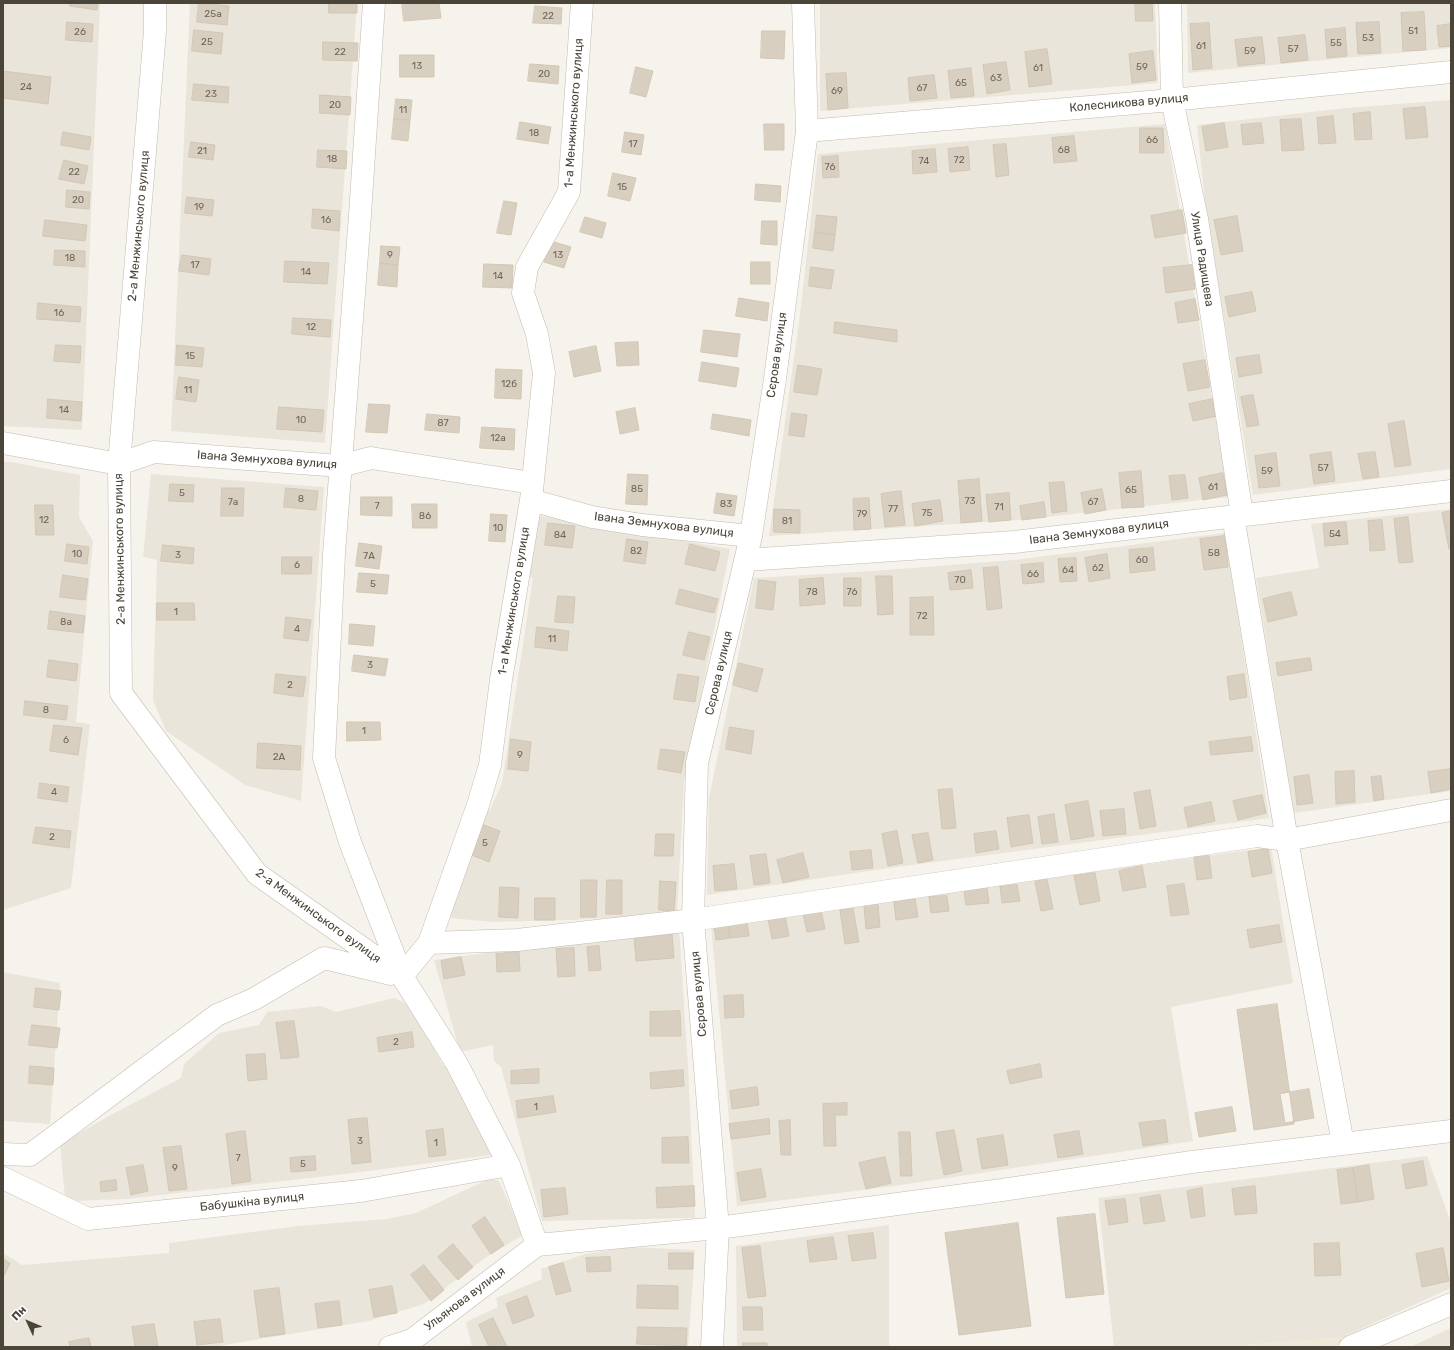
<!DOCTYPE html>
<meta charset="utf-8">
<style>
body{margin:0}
#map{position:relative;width:1454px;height:1350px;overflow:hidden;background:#f6f3ec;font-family:Rubik,sans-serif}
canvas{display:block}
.frame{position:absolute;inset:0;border:4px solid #4b4439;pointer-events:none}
.north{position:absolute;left:8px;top:1302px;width:40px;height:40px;-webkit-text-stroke:3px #fff;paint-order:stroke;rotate:314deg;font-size:11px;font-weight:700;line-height:16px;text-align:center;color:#4b4439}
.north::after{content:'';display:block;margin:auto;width:14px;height:18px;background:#4b4439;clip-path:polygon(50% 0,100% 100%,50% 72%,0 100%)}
</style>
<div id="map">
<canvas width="1454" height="1350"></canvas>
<div class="frame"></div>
<div class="north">Пн</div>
</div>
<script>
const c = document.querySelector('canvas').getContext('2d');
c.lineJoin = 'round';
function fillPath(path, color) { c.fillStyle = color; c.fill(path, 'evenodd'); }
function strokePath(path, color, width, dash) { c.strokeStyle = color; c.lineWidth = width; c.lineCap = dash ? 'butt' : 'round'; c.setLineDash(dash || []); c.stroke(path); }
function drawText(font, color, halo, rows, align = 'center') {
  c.font = font + ' Rubik,sans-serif'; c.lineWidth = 3; c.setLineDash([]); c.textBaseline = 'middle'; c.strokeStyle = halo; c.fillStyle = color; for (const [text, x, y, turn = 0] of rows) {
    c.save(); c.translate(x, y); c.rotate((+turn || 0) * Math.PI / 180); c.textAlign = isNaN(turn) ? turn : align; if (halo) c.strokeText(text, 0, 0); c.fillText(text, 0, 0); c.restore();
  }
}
fillPath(new Path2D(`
 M3,3H100L82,430L3,426Z
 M190,3H357L325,443L171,431Z
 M820,3H1155L1158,83L820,111Z
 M1187,3H1451V48L1188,73Z
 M1451,100V469L1253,495L1205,201L1197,125L1346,108Z
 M1165,124L1229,497L1018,520L769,536L800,315L818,154Z
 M3,462H11L80,475L79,517L93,541L76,722L90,724L71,888L3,910Z
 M151,474L324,487L301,801L245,785L166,731L153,700L157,560L143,557Z
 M1451,509V791L1294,813L1256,578L1319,568L1311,524Z
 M536,515L730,549L684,782L677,914L570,920L493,922L450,918L482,809L490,810L502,783L533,578L525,575Z
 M1225,533L1269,818L882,869L707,895L709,798L754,578L873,571L1014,560Z
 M1271,847L1293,983L1171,1007L1193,1141L894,1186L737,1206L711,925Z
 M679,927L688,1066L695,1218L542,1221L501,1067L494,1061L493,1045L460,1052L434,960Z
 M3,972L60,983L50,1124L3,1121Z
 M394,998L411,1006L443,1066L450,1068L491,1155L345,1174L126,1199L72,1201L65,1197L60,1144L109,1116L181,1078L184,1064L219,1033L259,1025L267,1012L321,1006L336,1012Z
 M1427,1156L1451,1223V1288L1341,1338L1215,1347H1114L1098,1198Z
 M489,1179L499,1181L523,1235L485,1258L424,1304L369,1321L212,1347H3V1253L22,1265L169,1253V1243L298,1226L387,1219L416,1213Z
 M889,1225V1347H737L736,1246Z
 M629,1247L695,1250L688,1347H472L466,1322L498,1307L496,1298L542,1279L541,1269L585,1254Z
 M1451,1328V1347H1410Z`), '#eae5da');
fillPath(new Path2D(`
 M1341,1338L1343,1347H1213Z`), '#efe8d6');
const building = new Path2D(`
 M70,3H98L97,10L70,6Z
 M199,3L229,6L227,25L197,22Z
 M329,3H357V13H329Z
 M402,3H439L441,18L404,21Z
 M1135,3H1152L1153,21H1136Z
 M535,6L562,8L561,24L533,23Z
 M1424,12L1426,50L1403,51L1401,13Z
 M67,22L93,24L92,42L66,40Z
 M1379,22L1381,53L1358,54L1356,23Z
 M1209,23L1212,68L1193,70L1190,24Z
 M1451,24V46L1439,47L1437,26Z
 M1345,28L1347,56L1327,58L1325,30Z
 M194,30L223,33L221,54L192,51Z
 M762,31H785L784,59L761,58Z
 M1305,35L1308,60L1281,63L1278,38Z
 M1262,37L1265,63L1238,66L1235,40Z
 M323,42L358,43L357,61L323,60Z
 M1047,49L1052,84L1029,87L1025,52Z
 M1153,51L1156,80L1132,83L1129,54Z
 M400,55H434V77H400Z
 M1006,62L1010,90L987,94L983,65Z
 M530,64L559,66L558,84L528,81Z
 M636,67L653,71L646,97L630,93Z
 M971,68L974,96L951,98L948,71Z
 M3,71L51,77L48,104L3,98Z
 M846,73L848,108L828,110L826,74Z
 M934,75L937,98L910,101L908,78Z
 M194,84L229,87L228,103L192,100Z
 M320,95L351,97L350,115L320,113Z
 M396,99L412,100L410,120L394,119Z
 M1425,107L1428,137L1406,139L1403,109Z
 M1370,112L1372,139L1355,140L1353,114Z
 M1333,116L1336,143L1319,144L1317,118Z
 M394,119L410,120L408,141L392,139Z
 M1301,119L1304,150L1282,151L1280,120Z
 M520,122L551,127L548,144L517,139Z
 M1224,123L1228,147L1206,151L1202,127Z
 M1261,123L1264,143L1243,145L1241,125Z
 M764,124H784V150H765Z
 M1140,128H1163L1164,153H1140Z
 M63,132L91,137L89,150L61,145Z
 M625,132L644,135L641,155L622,152Z
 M1074,136L1077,161L1054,163L1052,138Z
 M191,142L215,145L213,160L189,157Z
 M1006,144L1009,175L996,177L993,145Z
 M968,147L970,170L950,172L948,149Z
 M935,149L937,172L913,174L912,151Z
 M318,150L347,151L346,169L317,167Z
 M838,156L839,177L823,178L822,157Z
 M64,160L88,166L84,184L59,179Z
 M613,173L636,178L630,201L608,196Z
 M756,184L781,186L780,202L755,200Z
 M67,190L90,192L89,209L66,207Z
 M187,197L214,200L212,216L185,213Z
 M504,201L517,203L511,235L497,233Z
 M313,209L340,211L339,231L312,228Z
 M1182,210L1186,233L1155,238L1151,216Z
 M817,215L837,217L835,235L815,232Z
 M1237,216L1243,251L1221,255L1214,220Z
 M585,217L606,223L602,238L580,232Z
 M45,220L87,225L85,241L43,236Z
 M762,221H777V245L761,244Z
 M815,232L835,235L833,251L813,248Z
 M551,241L571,247L564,268L544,262Z
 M381,246L400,247L398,265L380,263Z
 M55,250L85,251V267L54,265Z
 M182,255L211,259L209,275L179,271Z
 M285,261L329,263L327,284L284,282Z
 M751,262H770V284H751Z
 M380,263L398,265L397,287L378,285Z
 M484,264L513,265L512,288L483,287Z
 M1192,265L1195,289L1166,293L1163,268Z
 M811,267L834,270L831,289L809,286Z
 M1252,292L1256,311L1229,317L1225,297Z
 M739,298L769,303L767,321L736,316Z
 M1195,299L1199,320L1178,323L1175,303Z
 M38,303L81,307L80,322L37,319Z
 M293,318L331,320L330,337L292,334Z
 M835,322L897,330V342L834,333Z
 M704,330L740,334L737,357L701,352Z
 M638,342L639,365L617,366L615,343Z
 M56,345L81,346L80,363L54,361Z
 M177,345L204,348L202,367L176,365Z
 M596,346L601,371L574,377L569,352Z
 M1259,355L1262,373L1239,377L1236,358Z
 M1205,360L1210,387L1188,391L1183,364Z
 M702,362L739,368L736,387L699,381Z
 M798,365L822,369L817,395L794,392Z
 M496,369L522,370L521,399L495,398Z
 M179,377L199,380L196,402L176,399Z
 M1253,395L1259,425L1247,427L1241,397Z
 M48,399L82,402L81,421L47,418Z
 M1213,399L1217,416L1193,421L1189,404Z
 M369,404L390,405L387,433L366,432Z
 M279,407L324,410L322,432L277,429Z
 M635,408L639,430L620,434L616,412Z
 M792,413L807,415L804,437L789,435Z
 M427,414L460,417L459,433L425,430Z
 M713,414L751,420L749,436L711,429Z
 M1404,421L1411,465L1395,467L1388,424Z
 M482,427L515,429L514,450L480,448Z
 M1331,452L1335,481L1314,484L1310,455Z
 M1375,452L1379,477L1363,479L1358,454Z
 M1276,453L1280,486L1259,488L1255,456Z
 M1141,471L1144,507L1122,508L1119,473Z
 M1223,473L1227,495L1203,500L1199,478Z
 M628,474L648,475L647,505L626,504Z
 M1185,475L1188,498L1172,500L1169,476Z
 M979,479L982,521L961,523L958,481Z
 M1064,482L1067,511L1052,513L1049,483Z
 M170,484L194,485L193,502L169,501Z
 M222,488H244L243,516H221Z
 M286,488L318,491L316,510L284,507Z
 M1102,489L1106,510L1085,514L1081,493Z
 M901,491L905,525L885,527L881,494Z
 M717,493L737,496L734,516L714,513Z
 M1009,493L1011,520L989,522L986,495Z
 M361,497H392V516L361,515Z
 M869,498L871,529L854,530L853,499Z
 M940,500L943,521L915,526L912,504Z
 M1044,502L1046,517L1022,520L1020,506Z
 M412,504H437V528H413Z
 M35,505H53L54,535H36Z
 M774,509L800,510V533L774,532Z
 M1451,511V549H1449L1442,513Z
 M491,514L507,515L505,542L489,541Z
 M1408,517L1413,562L1399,563L1394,519Z
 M1382,520L1385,550L1370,551L1368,521Z
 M1346,522L1348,544L1325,546L1323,524Z
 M548,523L575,526L572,548L545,545Z
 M1225,536L1228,567L1204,570L1200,539Z
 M627,539L648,542L645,564L624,561Z
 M359,543L382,546L379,569L356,566Z
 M67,544L89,547L87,564L65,561Z
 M690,544L720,552L715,571L685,564Z
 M163,545L194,548L193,564L161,561Z
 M1153,548L1155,570L1130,573L1129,550Z
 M1107,554L1110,578L1089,582L1085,558Z
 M282,557H312L311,574H282Z
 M1076,558L1077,581L1060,582L1058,559Z
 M1043,563L1044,582L1023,584L1021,565Z
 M998,567L1002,608L987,610L983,568Z
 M971,570L973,588L950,590L948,573Z
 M359,573L389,575L387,594L357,592Z
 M63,575L88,579L85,600L60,597Z
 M876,576H892L893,614L878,615Z
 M823,578L825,604L800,606L799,580Z
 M844,578H861V606H844Z
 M759,580L776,582L773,610L756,608Z
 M680,589L718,599L714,613L676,604Z
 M1291,592L1297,615L1268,622L1263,599Z
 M558,596L575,597L573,623L555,622Z
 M933,597L934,635H910V598Z
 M157,603H194L195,620H157Z
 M50,611L85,616L83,633L48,629Z
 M286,617L311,620L308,641L284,638Z
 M350,624L375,626L373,646L349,644Z
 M537,627L569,631L567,651L535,647Z
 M689,632L710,637L704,660L683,655Z
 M354,655L388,659L385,676L352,671Z
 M1310,658L1312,670L1278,676L1276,663Z
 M49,660L78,664L76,681L47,677Z
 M739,663L763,669L757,692L733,685Z
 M276,674L306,677L303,697L274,693Z
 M678,674L699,677L695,702L674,699Z
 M1244,674L1247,697L1230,700L1227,677Z
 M25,701L68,706L66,720L24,715Z
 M347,722H380L381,740L347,741Z
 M54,725L82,728L78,755L50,751Z
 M730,727L754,731L751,754L726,749Z
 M1251,737L1253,751L1211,755L1209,742Z
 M511,739L531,742L528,771L508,769Z
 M258,743L301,746L300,770L257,768Z
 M661,749L685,752L681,773L658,769Z
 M1451,769V789L1431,793L1428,772Z
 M1354,771L1355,802L1336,804L1335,772Z
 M1309,775L1313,803L1297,805L1294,777Z
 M1381,776L1384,799L1374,801L1371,777Z
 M40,783L69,787L67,802L38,798Z
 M952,789L956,828L942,829L938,790Z
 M1150,790L1156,826L1140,829L1134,793Z
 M1262,795L1266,813L1238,820L1233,801Z
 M1088,801L1094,836L1071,840L1065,805Z
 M1211,802L1215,821L1188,827L1184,808Z
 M1124,809L1126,834L1103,836L1100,811Z
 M1054,814L1058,842L1042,844L1038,817Z
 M1029,815L1033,843L1011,847L1007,818Z
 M481,824L500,831L489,862L469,854Z
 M36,827L71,831L69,848L33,843Z
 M897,831L903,863L888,866L882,834Z
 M996,831L999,849L976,853L974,834Z
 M928,833L933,860L918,863L912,835Z
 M656,834H674L673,856H655Z
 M1268,849L1272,873L1252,877L1248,852Z
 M871,850L873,868L852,870L850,852Z
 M803,853L809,877L783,883L777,860Z
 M766,854L770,883L754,885L750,856Z
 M1209,856L1212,878L1197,880L1194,857Z
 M734,864L737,889L715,891L713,866Z
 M1142,866L1146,887L1123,891L1119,871Z
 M1095,873L1100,901L1080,905L1074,876Z
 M1047,879L1053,909L1041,911L1035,882Z
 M581,880H597L596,917H581Z
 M607,880H622V914H606Z
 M660,881L676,882L674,911L659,910Z
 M1184,884L1189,914L1171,916L1167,886Z
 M1017,885L1020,901L1002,903L1000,887Z
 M500,887L519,888L518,918L499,917Z
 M987,888L989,903L966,905L964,891Z
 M947,896L949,911L931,913L929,897Z
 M535,898H555V920H535Z
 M915,899L918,917L896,920L894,902Z
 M878,905L880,927L866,929L864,906Z
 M853,908L859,942L845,944L840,910Z
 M821,910L825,929L807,932L803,914Z
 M785,916L789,936L772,939L768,919Z
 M747,921L749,936L730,938L728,923Z
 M728,923L730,938L716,940L714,925Z
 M1279,925L1282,942L1250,948L1247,930Z
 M672,933L674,958L636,961L634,936Z
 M599,946L601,970L589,971L587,947Z
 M574,948L575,976L558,977L556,949Z
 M519,952L520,971L497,972L496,954Z
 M461,957L465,975L444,979L441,961Z
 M36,988L61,991L59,1010L34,1007Z
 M743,995L744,1017L725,1018L724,996Z
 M1277,1004L1294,1124L1254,1130L1237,1010Z
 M680,1011L681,1036H650V1012Z
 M294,1021L299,1057L281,1059L276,1023Z
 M32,1025L60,1028L57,1048L29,1045Z
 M412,1032L414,1047L379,1052L377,1038Z
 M265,1054L267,1079L248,1081L246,1055Z
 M1040,1064L1042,1077L1010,1084L1007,1071Z
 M30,1066L54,1068L53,1085L29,1083Z
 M539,1069V1083L511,1084V1071Z
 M683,1070L684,1086L651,1089L650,1073Z
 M757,1087L759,1105L732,1109L730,1091Z
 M1309,1089L1314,1118L1285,1123L1280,1094Z
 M553,1096L556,1112L518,1118L516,1101Z
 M847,1103V1115H835L836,1146H824L823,1104Z
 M1232,1107L1236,1131L1199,1137L1195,1113Z
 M367,1118L371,1162L352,1164L348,1120Z
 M769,1119L770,1134L731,1139L729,1124Z
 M790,1120L791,1155H781L779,1121Z
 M1165,1120L1168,1142L1143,1146L1139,1123Z
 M443,1129L446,1155L429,1157L426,1131Z
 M954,1130L962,1171L944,1175L936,1133Z
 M245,1131L251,1181L232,1184L226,1134Z
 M1079,1131L1083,1154L1058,1158L1054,1135Z
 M899,1132H910L912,1176H901Z
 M1003,1135L1008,1165L982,1169L977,1139Z
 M688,1137L689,1163H662V1138Z
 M181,1146L187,1189L169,1191L163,1148Z
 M315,1156L316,1170L291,1172L290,1158Z
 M885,1157L891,1183L866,1189L859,1163Z
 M1423,1161L1427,1185L1406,1189L1402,1165Z
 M143,1165L148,1191L131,1195L126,1168Z
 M1369,1165L1374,1199L1358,1202L1353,1168Z
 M1353,1168L1358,1202L1341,1204L1337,1170Z
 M761,1169L766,1197L741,1201L737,1173Z
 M116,1180L117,1190L101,1192L100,1182Z
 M694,1186L695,1206L657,1208L656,1188Z
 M1255,1186L1257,1213L1235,1215L1232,1189Z
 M565,1188L568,1214L544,1217L541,1190Z
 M1202,1188L1205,1216L1191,1218L1187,1191Z
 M1160,1195L1165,1221L1144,1224L1140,1198Z
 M1125,1199L1128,1222L1109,1225L1105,1201Z
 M1095,1214L1104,1294L1066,1298L1057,1218Z
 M485,1217L504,1245L491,1254L472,1226Z
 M1018,1223L1031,1326L959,1335L945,1233Z
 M873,1233L876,1258L852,1261L848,1236Z
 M833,1237L837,1259L810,1262L807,1241Z
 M1339,1243L1341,1275L1315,1276L1314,1244Z
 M453,1244L473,1267L458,1280L438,1257Z
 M760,1246L766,1296L748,1298L742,1248Z
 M1443,1248L1449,1281L1422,1287L1416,1254Z
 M669,1253H693V1269H669Z
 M610,1257L611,1271L587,1272L586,1258Z
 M3,1259L10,1263L3,1278Z
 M563,1263L571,1291L556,1295L549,1267Z
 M424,1265L444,1290L431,1301L411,1275Z
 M638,1285L678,1286V1309L637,1308Z
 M392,1286L397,1313L374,1317L369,1290Z
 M279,1288L285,1334L260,1337L254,1291Z
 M527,1296L534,1316L513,1324L506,1304Z
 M339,1301L342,1325L318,1328L315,1304Z
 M743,1307H762L763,1330H744Z
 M493,1318L507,1347H489L479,1325Z
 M220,1319L223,1342L197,1345L194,1322Z
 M154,1324L158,1347H135L132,1327Z
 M638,1327L687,1328L686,1346L637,1344Z
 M89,1338L91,1347H70L69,1342Z
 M743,1343H767V1347H743Z`);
fillPath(building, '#d8cfc1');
strokePath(building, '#d3c7b4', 1);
const minor = new Path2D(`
 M155,3V31L119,464L121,693L257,874L402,976
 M374,3L360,215L334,554L324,758L350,842L402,976
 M582,3L569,192L527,267L523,293L537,334L544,373L531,500L501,680L490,765L478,805L429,943L402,976L457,1064L509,1165L537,1245L718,1228L1002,1190L1192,1162L1451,1131
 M1170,3L1172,100L1197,219L1242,515
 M807,131L1172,100L1451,72
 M3,443L119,464L154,452L340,466L371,458L532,483
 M531,500L592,517L642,525L751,536
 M1233,516L1287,840L1343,1144
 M746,560L1014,542L1451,491
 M429,943L517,940L693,920L1257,836L1287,840L1451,810
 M3,1154L30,1155L217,1015L254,999L324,958L391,974
 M3,1178L88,1219L361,1191L509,1165
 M390,1347L412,1340L537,1245
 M1350,1347L1451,1304`);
const tertiary = new Path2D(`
 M712,1347L718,1228L693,920L697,763L751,536L775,379L807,131L803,3`);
strokePath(minor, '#c2bbae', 23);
strokePath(tertiary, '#c2bbae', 23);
strokePath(minor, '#fff', 22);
strokePath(tertiary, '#fff', 22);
drawText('10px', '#6e675b', null, [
 ["25а",213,14],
 ["22",548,16],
 ["51",1413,31],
 ["26",80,32],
 ["53",1368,38],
 ["25",207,42],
 ["55",1336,43],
 ["61",1201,46],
 ["57",1293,49],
 ["59",1250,51],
 ["22",340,52],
 ["13",417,66],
 ["59",1142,67],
 ["61",1038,68],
 ["20",544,74],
 ["63",996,78],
 ["65",961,83],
 ["24",26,87],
 ["67",922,88],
 ["69",837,91],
 ["23",211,94],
 ["20",335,105],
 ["11",403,110],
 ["18",534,133],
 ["66",1152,140],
 ["17",633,144],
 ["68",1064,150],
 ["21",202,151],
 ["18",332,159],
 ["72",959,160],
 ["74",924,161],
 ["76",830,167],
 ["22",74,172],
 ["15",622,187],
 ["20",78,200],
 ["19",199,207],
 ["16",326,220],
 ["9",390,255],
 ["13",558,255],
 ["18",70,258],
 ["17",195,265],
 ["14",306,272],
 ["14",498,276],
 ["16",59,313],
 ["12",311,327],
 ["15",190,356],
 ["12б",509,384],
 ["11",188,390],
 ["14",64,410],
 ["10",301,420],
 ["87",443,423],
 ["12а",498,438],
 ["57",1323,468],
 ["59",1267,471],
 ["61",1213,487],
 ["85",637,489],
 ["65",1131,490],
 ["5",182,493],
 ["8",301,499],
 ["73",970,501],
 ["7а",233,502],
 ["67",1093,502],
 ["83",726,504],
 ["7",377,506],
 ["71",999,507],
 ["77",893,509],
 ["75",927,513],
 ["79",862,514],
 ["86",425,516],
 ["12",44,520],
 ["81",787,521],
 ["10",498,528],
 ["54",1335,534],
 ["84",560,535],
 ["82",636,551],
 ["58",1214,553],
 ["10",77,554],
 ["3",178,555],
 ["7А",369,556],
 ["60",1142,560],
 ["6",297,565],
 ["62",1098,568],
 ["64",1068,570],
 ["66",1033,574],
 ["70",960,580],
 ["5",373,584],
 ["78",812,592],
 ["76",852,592],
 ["1",176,612],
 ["72",922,616],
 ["8а",66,622],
 ["4",297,629],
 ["11",552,639],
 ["3",370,665],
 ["2",290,685],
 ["8",46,710],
 ["1",364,731],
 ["6",66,740],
 ["9",520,755],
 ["2А",279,757],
 ["4",54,792],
 ["2",52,837],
 ["5",485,843],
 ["2",396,1042],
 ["1",536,1107],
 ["3",360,1141],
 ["1",436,1143],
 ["7",238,1158],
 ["5",303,1164],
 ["9",175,1168]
]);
drawText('12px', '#4b4439', '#fff', [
 ["Колесникова вулиця",1129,103,-5],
 ["1-а Менжинського вулиця",574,113,-86],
 ["2-а Менжинського вулиця",139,226,-85],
 ["Улица Радищева",1202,259,81],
 ["Сєрова вулиця",777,355,-82],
 ["Івана Земнухова вулиця",267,460,4],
 ["Івана Земнухова вулиця",664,525,7],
 ["Івана Земнухова вулиця",1099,532,-7],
 ["2-а Менжинського вулиця",120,549,-91],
 ["1-а Менжинського вулиця",514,601,-81],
 ["Сєрова вулиця",719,673,-77],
 ["2-а Менжинського вулиця",318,916,36],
 ["Сєрова вулиця",699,994,-95],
 ["Бабушкіна вулиця",252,1202,-6],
 ["Ульянова вулиця",465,1299,-37]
]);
</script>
